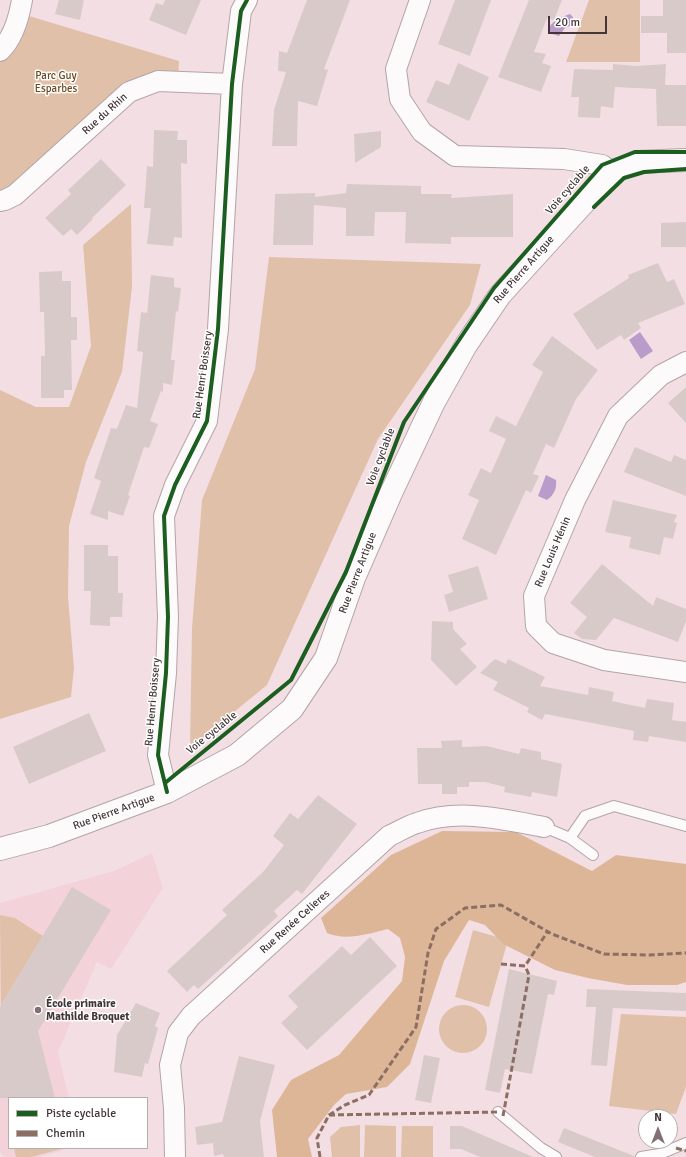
<!DOCTYPE html>
<meta charset="utf-8">
<style>
body{margin:0}
#map{position:relative;width:686px;height:1157px;overflow:hidden;background:#f3dfe3;font-family:Signika,sans-serif}
canvas{display:block}
.legend{position:absolute;left:8px;top:1097px;width:140px;height:52px;box-sizing:border-box;background:#fff;border:1px solid #b4afaf;margin:0;padding:5px 7px;list-style:none;font-size:12px;color:#443638}
.legend li{display:flex;align-items:center;gap:8px;height:20px}
.legend b{width:20px;border:1px solid #b4afaf}
.north{position:absolute;left:638px;top:1109px;width:40px;height:40px;box-sizing:border-box;background:#fff;border:1px solid #b4afaf;border-radius:50%;rotate:0deg;font-size:11px;font-weight:700;line-height:16px;text-align:center;color:#443638}
.north::after{content:'';display:block;margin:auto;width:14px;height:18px;background:#817174;clip-path:polygon(50% 0,100% 100%,50% 72%,0 100%)}
.scale{position:absolute;left:548px;top:16px;width:59px;height:18px;box-sizing:border-box;border:2px solid #443638;border-top:0;padding-left:5px;font-size:12px;line-height:14px;white-space:nowrap;color:#443638;-webkit-text-stroke:3px #fff;paint-order:stroke}
</style>
<div id="map">
<canvas width="686" height="1157"></canvas>
<ul class="legend">
<li><b style="height:5px;background:#1b5e20"></b>Piste cyclable</li>
<li><b style="height:5px;background:#8d6e63"></b>Chemin</li>
</ul>
<div class="north">N</div>
<div class="scale">20 m</div>
</div>
<script>
const c = document.querySelector('canvas').getContext('2d');
c.lineJoin = 'round';
function fillPath(path, color) { c.fillStyle = color; c.fill(path, 'evenodd'); }
function strokePath(path, color, width, dash) { c.strokeStyle = color; c.lineWidth = width; c.lineCap = dash ? 'butt' : 'round'; c.setLineDash(dash || []); c.stroke(path); }
function drawText(font, color, halo, rows, align = 'center') {
  c.font = font + ' Signika,sans-serif'; c.lineWidth = 3; c.setLineDash([]); c.textBaseline = 'middle'; c.strokeStyle = halo; c.fillStyle = color; for (const [text, x, y, turn = 0] of rows) {
    c.save(); c.translate(x, y); c.rotate((+turn || 0) * Math.PI / 180); c.textAlign = isNaN(turn) ? turn : align; if (halo) c.strokeText(text, 0, 0); c.fillText(text, 0, 0); c.restore();
  }
}
fillPath(new Path2D(`
 M152,853L163,888L111,969L97,962L58,1052L69,1098H9V1148H63L62,1151L38,1157H5L0,1152V903L114,871Z`), '#f4d2d9');
fillPath(new Path2D(`
 M589,0H640V62H566Z
 M19,13L179,61L178,82L158,81L0,201V51Z
 M131,204L132,287L122,372L86,462L69,526L68,597L74,668L71,697L0,719V390L36,407H69L91,346L83,245Z
 M269,257L481,264L470,305L378,439L267,685L190,748L192,628L202,500L255,369Z
 M0,915L15,918L43,936L1,1005Z
 M473,930L508,940L489,1007L455,997Z
 M439 1029a24 24 0 1 1 48 0a24 24 0 1 1-48 0Z
 M621,1014L686,1017V1087L676,1114L609,1106Z
 M360,1125V1157H332L330,1137L341,1127Z
 M365,1125L396,1126V1157H364Z
 M402,1126H433V1157H401Z
 M14,1148H60L61,1149L31,1157H16Z`), '#e1c0a9');
fillPath(new Path2D(`
 M442,831L516,832L592,871L616,855L686,864V982L677,985H627L588,978L555,970L503,944L485,925L469,920L444,961L410,1064L387,1087L346,1094L334,1105L308,1139L312,1157H277L272,1110L291,1080L339,1055L402,981L405,957L400,938L388,929C368,934 346,941 327,933L321,918L391,855Z`), '#ddb698');
fillPath(new Path2D(`
 M570,14L573,17L572,25L565,28L559,36L552,34L548,29C552,21 561,17 570,14Z
 M640,332L653,351L641,359L629,340Z
 M546,475L556,480C557,488 554,495 547,500L538,496Z`), '#b99cca');
fillPath(new Path2D(`
 M59,0H84L80,20L55,14Z
 M165,0H201L186,35L149,20L156,3L163,5Z
 M307,0H350L324,69L328,70L317,106L298,101L297,146H272L274,110L286,72L278,71L279,51L287,53Z
 M455,0H491L470,56L438,44Z
 M529,0H562L554,20L547,18L534,52L546,54L542,63L551,66L541,92L498,77Z
 M663,0H686V53H667V33H641V16H663Z
 M458,63L489,77L469,121L426,102L436,80L449,85Z
 M613,64L637,66L666,64L665,85H686V126H657L656,89L615,87L613,108L601,106L600,118L578,117L579,97H571L574,69L613,70Z
 M154,130L178,131L177,140H187V164L181,163L182,238L174,237L173,246L147,244L151,208H144L147,166L153,167Z
 M381,131V147L355,163L354,134Z
 M101,159L126,185L92,218L93,219L77,235L71,229L63,236L45,218L71,194L68,190Z
 M347,184L421,186V194H452L451,198L513,194V237H451V244L405,243L406,212H375L374,236H346V208L314,205L313,245H273L275,194L315,193V197L346,193Z
 M686,222V247H661V223Z
 M658,263L667,282L674,279L685,304L638,323L641,328L624,340L621,335L597,350L573,314L629,278L628,275Z
 M62,271V281H71V317H77V340H71L72,390H64V398H41V356H45L44,312H40L39,272Z
 M151,275L174,278V287L181,288L178,312L176,311L171,360H175L172,385L163,383V392L161,391L150,421L158,424L149,448L144,447L128,495L130,496L123,516L108,511V520L90,514L101,481L94,478L111,428L117,429L126,405L137,408L143,352L137,351L141,312L147,313Z
 M552,336L598,370L576,399L554,448L546,444L533,474L539,476L531,493L526,490L496,555L462,539L479,500L468,495L481,468L491,473L506,439L489,431L496,416L516,426L543,372L532,365Z
 M686,387V423L668,403Z
 M635,447L671,462L674,455L686,460V496L624,472Z
 M613,500L677,515L674,522L677,523L673,539L664,537L660,555L629,548L631,537L605,532Z
 M84,545H108V556H118V593H123L122,617H110V626L90,625L91,591H84Z
 M602,564L653,606L656,597L686,609V621L678,642L614,618L596,640L582,639L574,633L587,617L570,603Z
 M478,566L488,599L449,612L444,595L453,592L448,575Z
 M432,621L453,622V629L467,644L460,649L477,667L456,686L431,660Z
 M495,659L506,664L508,659L545,677L540,686L588,695L589,687L614,692L612,701L645,708L647,699L674,703L672,720L686,722V742L649,736L648,742L633,740L634,731L545,714L542,720L527,712L529,708L493,690L498,682L480,673Z
 M89,713L106,751L29,784L13,747Z
 M462,740V747L487,746L519,754L521,748L541,752V759L562,764L557,797L532,792L531,797L504,792L505,787L485,782H469V787H457V794H442V784H418L417,748H442L441,741Z
 M318,795L357,824L302,894L297,890L274,911L278,916L228,962L198,989L194,985L187,992L167,971L227,915L222,910L264,871L284,845L273,836L290,813L298,819Z
 M72,887L111,910L38,1031L55,1098H0V1007Z
 M370,937L397,966L307,1050L281,1023L298,1007L288,996L342,946L351,955Z
 M509,969L557,981L554,995L548,994L532,1074L505,1069L500,1093L485,1090Z
 M587,989L686,993V1011L613,1008L607,1066L591,1065L596,1007H586Z
 M136,1003L160,1013L155,1026L158,1028L148,1064L145,1063L142,1077L114,1072L117,1035Z
 M424,1055L440,1058L431,1103L415,1100Z
 M239,1056L275,1065L260,1121L264,1157H224L223,1154L214,1156L213,1143L197,1145L195,1127L222,1122Z
 M450,1126H462L533,1157H480L461,1149H450Z
 M564,1128L634,1156V1157H595L558,1142Z`), '#d9caca');
const lane = new Path2D(`
 M544,827L570,838L585,816L614,806L686,826
 M570,838L593,855
 M498,1112L541,1148L556,1157
 M641,1157L660,1154L686,1143`);
const street = new Path2D(`
 M420,0L396,69L400,99L422,132L455,156L564,159L602,165L612,172
 M0,51C13,38 19,18 22,0
 M0,201L5,200L15,195L129,92L158,81L232,84
 M686,362L661,375L618,416L575,500L534,596L536,626L553,643L604,660L686,672
 M167,792L158,755L166,673L168,617L164,516L175,485L207,421L218,329L232,84L241,11L247,0
 M175,1157L174,1108L170,1065L178,1033L191,1016L389,836C398,832 407,826 417,823C458,808 502,819 544,827`);
const secondary = new Path2D(`
 M0,849L49,836L167,792L237,755L292,709L326,658L354,578L392,491L434,402L466,345L500,295L612,172L636,162L686,160`);
strokePath(lane, '#b3a4a6', 12);
strokePath(street, '#b3a4a6', 22);
strokePath(secondary, '#b3a4a6', 24);
strokePath(lane, '#fdfafb', 10);
strokePath(street, '#fdfafb', 20);
strokePath(secondary, '#fdfafb', 22);
strokePath(new Path2D(`
 M501,964L525,966L548,931
 M329,1115L498,1112
 M503,1116L529,975L525,966
 M676,1148L686,1151
 M320,1157L317,1138L329,1115L345,1105L369,1095L416,1027L428,953L436,929L465,908L501,905L552,934L604,954L649,955L686,953`), '#8d6e63', 3, [6, 3]);
strokePath(new Path2D(`
 M594,207L624,178L644,172L686,169
 M165,783L291,680L346,572L404,422L494,288L602,165L635,152H686
 M167,792L158,755L166,673L168,617L164,516L175,485L207,421L218,329L232,84L241,11L247,0`), '#1b5e20', 4);
for (const [x, y, r, color] of [
 [38,1010,4,"#817174"]
]) { const dot = new Path2D(); dot.arc(x, y, r, 0, 2 * Math.PI); c.fillStyle = color; c.fill(dot); strokePath(dot, '#fff', 1.5); }
drawText('11px', '#70491e', '#fff', [
 ["Parc Guy",56,76],
 ["Esparbes",56,89]
]);
drawText('11px', '#443638', '#fff', [
 ["Rue du Rhin",105,114,-42],
 ["Voie cyclable",568,190,-49],
 ["Rue Pierre Artigue",524,270,-49],
 ["Rue Henri Boissery",203,375,-82],
 ["Voie cyclable",381,457,-69],
 ["Rue Louis Hénin",553,552,-67],
 ["Rue Pierre Artigue",358,573,-69],
 ["Rue Henri Boissery",153,702,-85],
 ["Voie cyclable",212,733,-39],
 ["Rue Pierre Artigue",114,812,-20],
 ["Rue Renée Celieres",295,922,-42]
]);
drawText('bold 11px', '#443638', '#fff', [
 ["École primaire",46,1004],
 ["Mathilde Broquet",46,1017]
], 'left');
</script>
